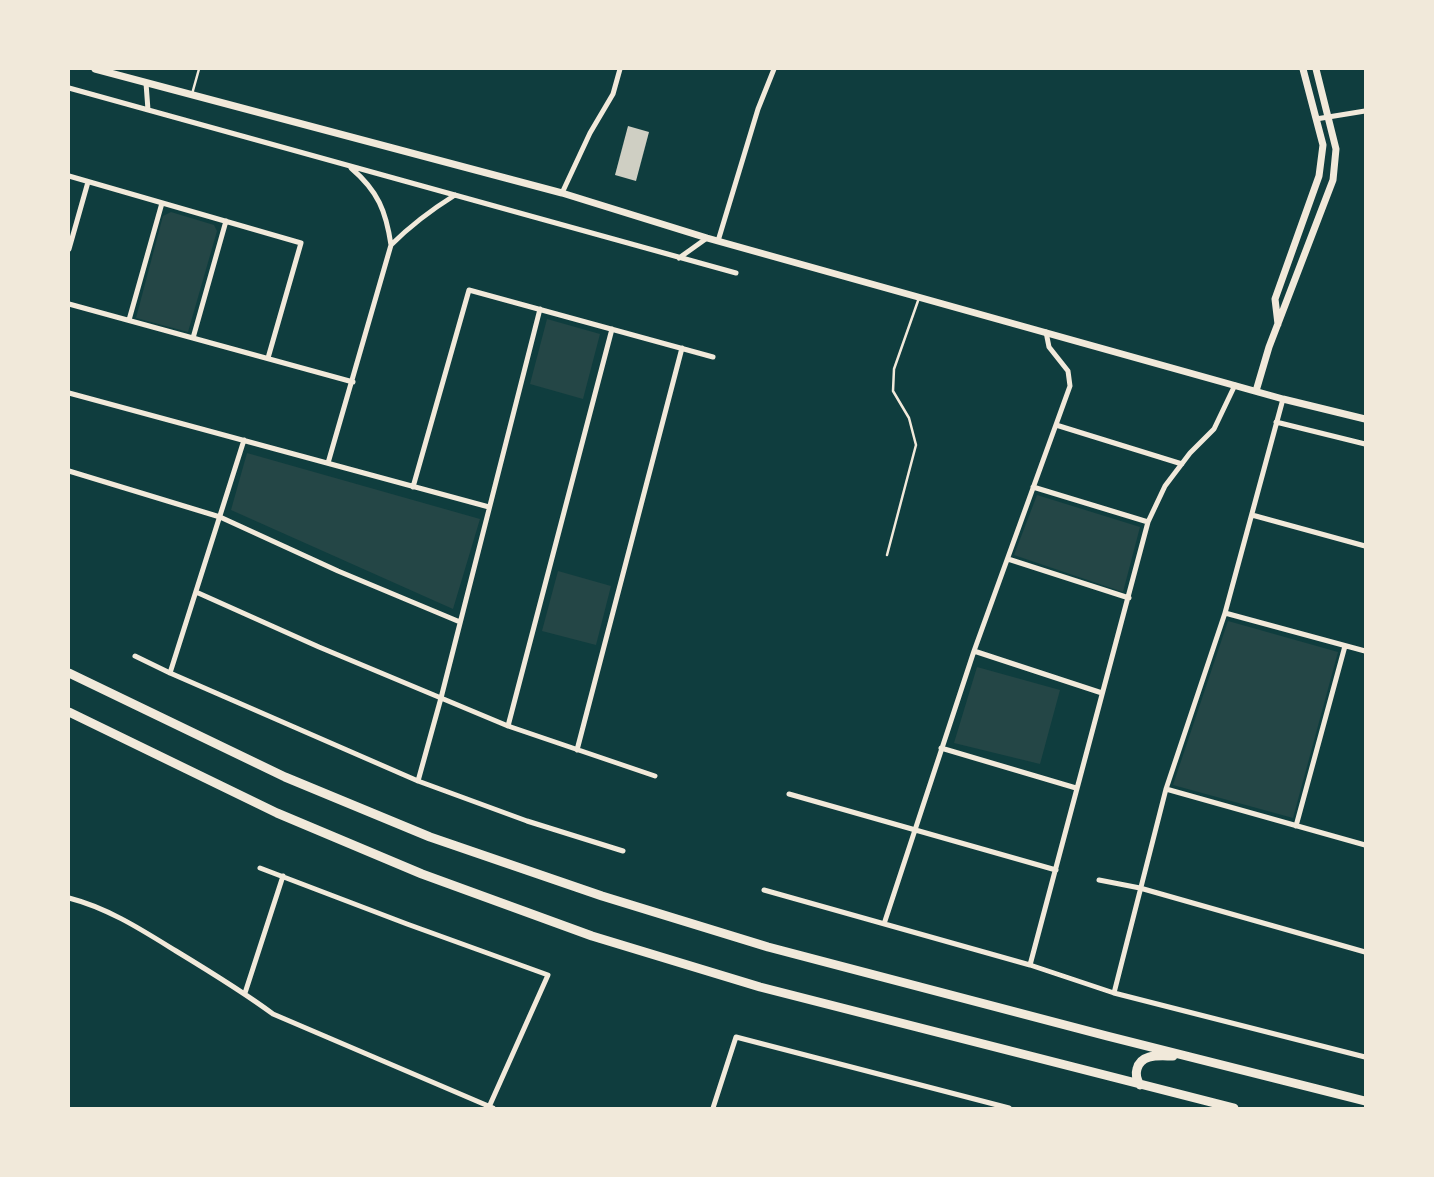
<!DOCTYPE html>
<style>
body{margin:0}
#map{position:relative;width:1434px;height:1177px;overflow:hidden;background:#0f3d3e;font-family:Roboto,sans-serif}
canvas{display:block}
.frame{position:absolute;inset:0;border:70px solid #f1e9da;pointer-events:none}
</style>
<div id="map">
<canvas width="1434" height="1177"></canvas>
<div class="frame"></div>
</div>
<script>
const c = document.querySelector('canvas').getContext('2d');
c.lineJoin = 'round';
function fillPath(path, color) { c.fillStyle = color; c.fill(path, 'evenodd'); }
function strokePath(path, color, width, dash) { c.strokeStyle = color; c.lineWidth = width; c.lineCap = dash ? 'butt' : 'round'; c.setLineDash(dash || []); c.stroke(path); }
fillPath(new Path2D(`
 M171,212L214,225L217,231L188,332L136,318L163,216Z
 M547,319L600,334L583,399L530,384Z
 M247,453L480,519L453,609L231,510Z
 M1037,495L1140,527L1123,592L1014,555Z
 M558,571L611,586L596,645L542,631Z
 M1228,621L1338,652L1293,818L1173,785Z
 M977,667L1060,690L1040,764L954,743Z`), '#244646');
fillPath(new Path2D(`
 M628,126L649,132L636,181L615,175Z`), '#cfcfc3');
strokePath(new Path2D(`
 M192,94L199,69
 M887,555L916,445L909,418L893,391L894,369L919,298`), '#f1e9da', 2.5);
strokePath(new Path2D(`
 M146,83L148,110
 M69,88L736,273
 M1316,119L1365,111
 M69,176L301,243L268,358
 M562,193L590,133L613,94L620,69
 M718,241L758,109L774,69
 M391,245C411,225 431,210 455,195
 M69,249L88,182
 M679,258L707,238
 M69,304L353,382
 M129,320L162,203
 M193,338L226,221
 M69,393L489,507
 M1276,422L1365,444
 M1056,425L1182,464
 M328,463L391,245C386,211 378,191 351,168
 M69,471L220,517L338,571L460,622
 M413,487L469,290L713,357
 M1033,487L1148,522
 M1252,515L1365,546
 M1008,559L1129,598
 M196,592L319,647L508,726L655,776
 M1225,613L1365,651
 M974,651L1102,693
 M135,656L170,673L418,781L527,821L623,851
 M170,673L244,440
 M508,726L612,329
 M941,748L1076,788
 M577,750L682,348
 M418,781L441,698L540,309
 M1166,789L1365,845
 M789,794L1056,870
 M1296,826L1345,646
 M260,868L407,924L548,975L489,1107
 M1099,880L1140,888L1365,952
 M764,890L1030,965L1114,993L1365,1057
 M69,898C108,908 142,930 176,951C209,971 242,991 273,1014L493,1108
 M884,924L974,651L1070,386L1068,371L1049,347L1046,332
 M1030,965L1148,522L1165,486L1190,453L1214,429L1235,385
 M245,993L283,876
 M1114,993L1166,789L1225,613L1283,399
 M713,1108L736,1037L1009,1108`), '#f1e9da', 5);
strokePath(new Path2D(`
 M95,69L562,193L707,238L1283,399L1365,419
 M1278,324L1275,299L1319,176L1323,145L1303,69
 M1256,391L1269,347L1333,180L1336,149L1316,69`), '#f1e9da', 7);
strokePath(new Path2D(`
 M69,673L285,777L430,837L602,896L768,947L1107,1036L1365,1101
 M69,712L277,813L422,874L592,936L760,987L1234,1108
 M1140,1085C1137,1080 1135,1075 1137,1069C1141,1053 1160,1056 1173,1056`), '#f1e9da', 9);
</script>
